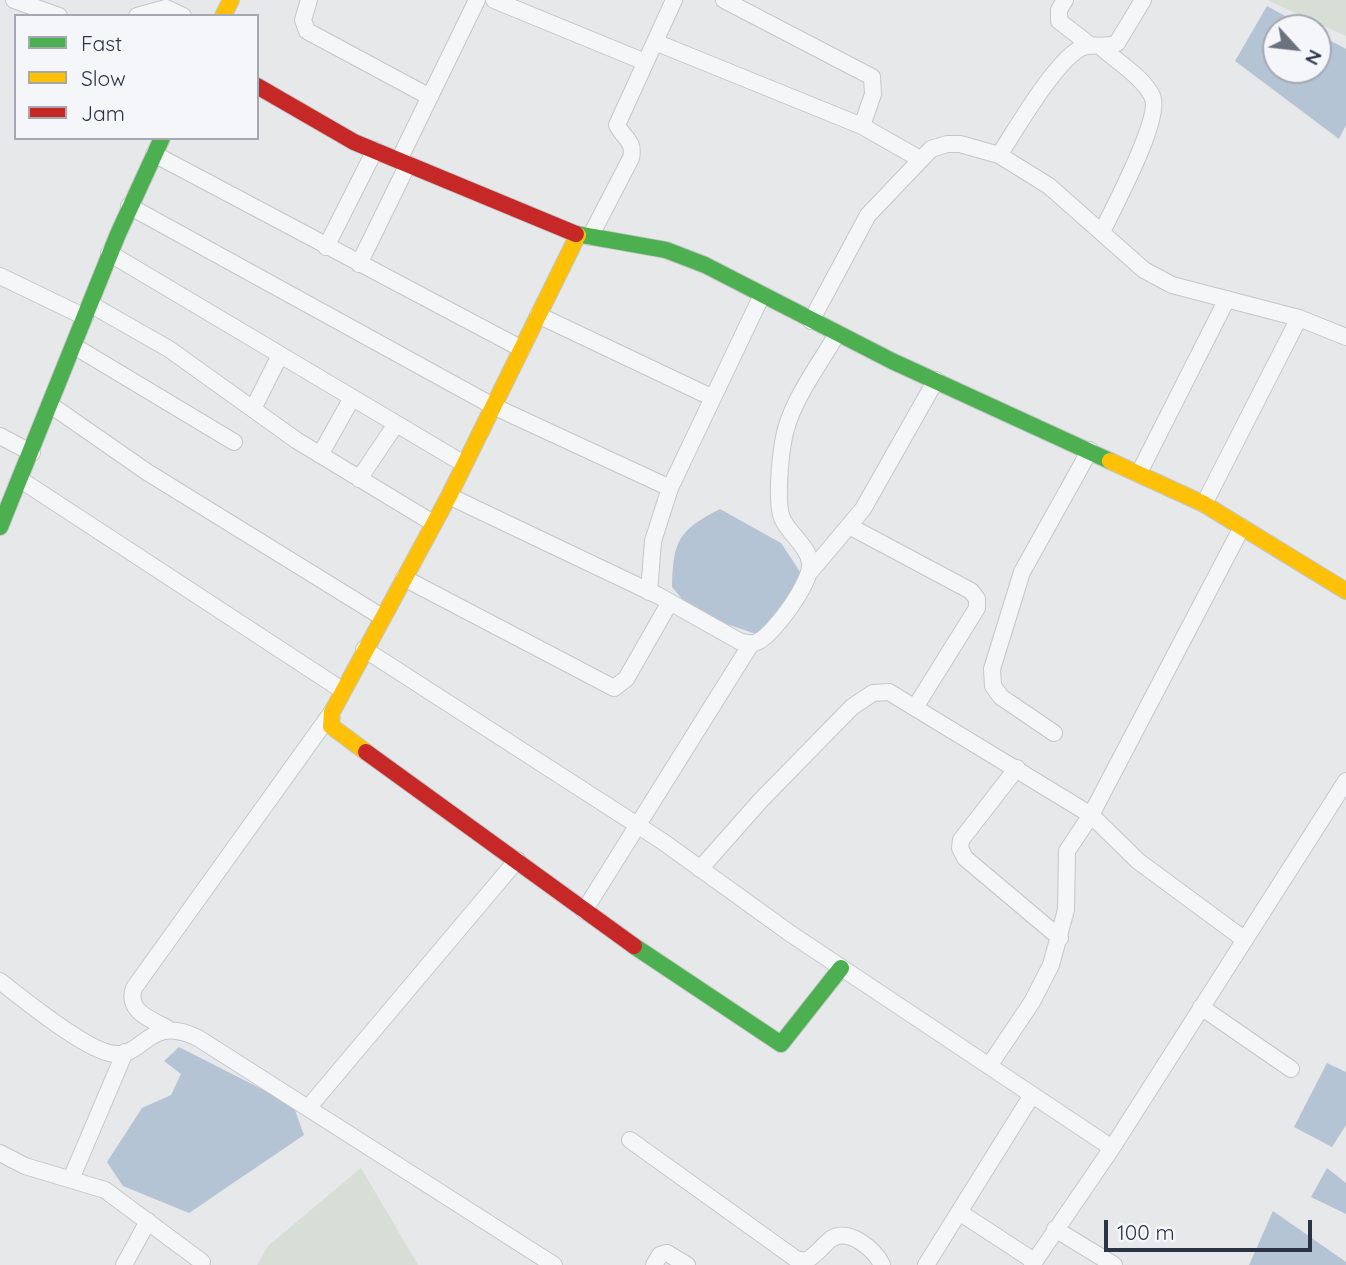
<!DOCTYPE html>
<style>
body{margin:0}
#map{position:relative;width:1346px;height:1265px;overflow:hidden;background:#e6e8ea;font-family:Quicksand,sans-serif}
canvas{display:block}
.legend{position:absolute;left:14px;top:14px;width:245px;height:126px;box-sizing:border-box;background:#f4f6f9;border:2px solid #a4a8b1;margin:0;padding:9px 12px;list-style:none;font-size:21px;color:#2b3445}
.legend li{display:flex;align-items:center;gap:14px;height:35px}
.legend b{width:35px;border:2px solid #a4a8b1}
.north{position:absolute;left:1262px;top:14px;width:70px;height:70px;box-sizing:border-box;background:#f4f6f9;border:2px solid #a4a8b1;border-radius:50%;rotate:117deg;font-size:19px;font-weight:700;line-height:28px;text-align:center;color:#2b3445}
.north::after{content:'';display:block;margin:auto;width:24px;height:32px;background:#6c737f;clip-path:polygon(50% 0,100% 100%,50% 72%,0 100%)}
.scale{position:absolute;left:1104px;top:1220px;width:208px;height:32px;box-sizing:border-box;border:4px solid #2b3445;border-top:0;padding-left:9px;font-size:21px;line-height:24px;white-space:nowrap;color:#2b3445;-webkit-text-stroke:5px #f4f6f9;paint-order:stroke}
</style>
<div id="map">
<canvas width="1346" height="1265"></canvas>
<ul class="legend">
<li><b style="height:9px;background:#4caf50"></b>Fast</li>
<li><b style="height:9px;background:#ffc107"></b>Slow</li>
<li><b style="height:9px;background:#c62828"></b>Jam</li>
</ul>
<div class="north">N</div>
<div class="scale">100 m</div>
</div>
<script>
const c = document.querySelector('canvas').getContext('2d');
c.lineJoin = 'round';
function fillPath(path, color) { c.fillStyle = color; c.fill(path, 'evenodd'); }
function strokePath(path, color, width, dash) { c.strokeStyle = color; c.lineWidth = width; c.lineCap = dash ? 'butt' : 'round'; c.setLineDash(dash || []); c.stroke(path); }
fillPath(new Path2D(`
 M1267,0H1346V36Z
 M361,1168L418,1265H257L269,1245Z`), '#d6ded6');
fillPath(new Path2D(`
 M1267,6L1307,28H1276V70H1318V34L1346,49V125L1339,139L1235,61Z
 M720,509L781,543L804,578L762,636L694,613L672,587C673,540 679,530 720,509Z
 M179,1047L293,1105L304,1135L189,1213L123,1186L107,1162L142,1108L171,1095L181,1074L164,1061Z
 M1327,1063L1346,1072V1125L1332,1147L1294,1127Z
 M1327,1168L1346,1183V1214L1311,1197Z
 M1273,1211L1346,1262V1265H1249Z`), '#b4c4d5');
const street = new Path2D(`
 M14,0L59,16
 M309,0L303,20L307,31L430,97
 M494,0L645,62
 M724,0L872,77L873,94L862,126
 M1065,0L1059,10V21L1090,45
 M137,16L166,8L183,16
 M655,42L862,126L920,159
 M1101,47C1116,61 1143,77 1152,96C1163,117 1113,208 1102,232
 M154,154L522,349
 M999,155C1017,128 1052,66 1079,49C1091,42 1104,49 1117,43L1143,0
 M399,160L477,0
 M129,206L493,406L670,488
 M590,237L631,158C635,141 624,139 617,125L674,0
 M326,247L375,150
 M109,253L464,464
 M359,264L408,164
 M0,276L85,317
 M90,304L169,349L296,440L433,523
 M538,315L713,398
 M811,321L868,215L931,149L947,144H960L999,155L1049,186L1144,270L1172,285L1299,318L1346,337
 M74,346L234,442
 M52,406L147,472L382,617
 M253,409L280,355
 M0,436L32,453
 M320,455L352,398
 M1139,473L1227,299
 M359,479L396,424
 M21,480L342,690
 M449,496L659,596L739,641C746,643 752,645 759,641C775,632 813,581 810,562C808,546 788,533 782,518C776,502 780,460 783,443C788,405 818,367 837,334
 M1204,504L1299,318
 M851,527L971,591L977,599V608L916,706
 M810,572L863,509L936,380
 M404,578L614,688L626,679L670,602
 M649,592L653,541L670,488L762,295
 M364,649L662,841L791,934L1112,1148
 M1054,733L1001,697L993,686L992,669L1022,572L1090,450
 M1017,768L961,840L960,848L965,858L1060,938
 M700,869L761,800L852,707L873,693L889,692L1091,815L1138,861L1245,940
 M584,911L751,644
 M0,981C24,1000 81,1046 109,1053C144,1062 146,1012 198,1038L554,1265
 M1201,1007L1291,1069
 M167,1028C150,1019 126,1011 134,988L332,712
 M989,1066L1032,1002L1051,965L1066,910L1067,851L1091,815L1242,527
 M308,1108L517,860
 M630,1140L796,1259L805,1261C816,1256 822,1246 831,1239C849,1227 875,1250 882,1265
 M0,1153L25,1166L105,1190L202,1262
 M71,1179L125,1052
 M959,1212L1034,1261
 M1055,1229L1114,1265
 M124,1265L148,1221
 M654,1265L660,1255L667,1253L687,1265
 M926,1265L1032,1095
 M1032,1265L1112,1148L1346,781`);
const fast = new Path2D(`
 M576,234L666,250L705,265L892,361L1110,461
 M0,527L118,234L162,138
 M634,946L781,1044L841,968`);
const slow = new Path2D(`
 M223,16L231,0
 M1110,461L1204,504L1346,591
 M366,752L331,726L332,712L449,496L578,235`);
const jam = new Path2D(`
 M257,86L354,142L576,234
 M366,752L634,946`);
strokePath(street, '#c4c6c8', 18);
strokePath(fast, '#c4c6c8', 18);
strokePath(slow, '#c4c6c8', 18);
strokePath(jam, '#c4c6c8', 18);
strokePath(street, '#f5f6f7', 16);
strokePath(fast, '#4caf50', 16);
strokePath(slow, '#ffc107', 16);
strokePath(jam, '#c62828', 16);
</script>
